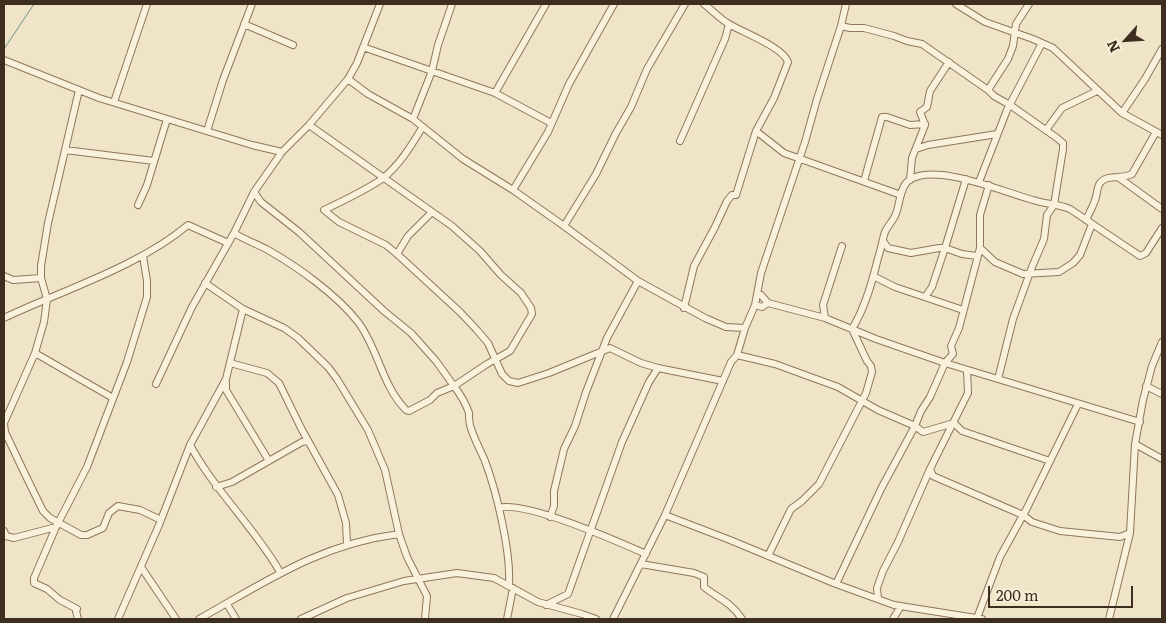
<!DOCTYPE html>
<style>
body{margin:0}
#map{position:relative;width:1166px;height:623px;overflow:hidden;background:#f0e4c8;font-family:Literata,serif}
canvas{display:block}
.frame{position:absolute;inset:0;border:5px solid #3d2e20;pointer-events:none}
.north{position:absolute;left:1101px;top:15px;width:50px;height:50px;-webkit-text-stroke:4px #f7eed8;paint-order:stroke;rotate:244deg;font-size:14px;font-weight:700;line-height:20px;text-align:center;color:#3d2e20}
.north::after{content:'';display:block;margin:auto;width:18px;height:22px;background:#3d2e20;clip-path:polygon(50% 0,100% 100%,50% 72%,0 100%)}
.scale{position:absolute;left:988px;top:586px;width:145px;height:22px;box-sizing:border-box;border:2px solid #3d2e20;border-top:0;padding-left:6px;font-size:15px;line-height:18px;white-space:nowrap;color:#3d2e20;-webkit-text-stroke:4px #f7eed8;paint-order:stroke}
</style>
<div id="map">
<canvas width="1166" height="623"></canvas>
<div class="frame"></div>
<div class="north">N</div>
<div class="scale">200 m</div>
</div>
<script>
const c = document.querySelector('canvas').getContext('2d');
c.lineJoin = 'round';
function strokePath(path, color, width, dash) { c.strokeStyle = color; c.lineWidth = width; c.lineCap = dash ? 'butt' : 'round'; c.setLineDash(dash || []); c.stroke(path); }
strokePath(new Path2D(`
 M4,49L34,4`), '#6f938a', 1);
const minor = new Path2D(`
 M956,4L985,22L1033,39L1053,48L1122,113L1162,135
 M244,24L293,45
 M841,26L850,28H864L894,36L907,41L922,44L988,90L1008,59L1013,46L1016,24L1029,4
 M363,47L495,93L551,123
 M4,60L99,98L252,145L282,152
 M348,79L368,94L413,119L463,159L513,190L564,226L638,281L705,318L726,327L745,328
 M988,90L994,96L1010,105L1057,138L1063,143V149L1054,205L1047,215L1044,239L1032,267L1013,319L998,379
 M495,93L546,4
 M114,102L147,4
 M1122,113L1145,79L1162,49
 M413,119L432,71L438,45L452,4
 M422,128C411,146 399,166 382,179C364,191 343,201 324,210L339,222L386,245L397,254L460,312L476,329L488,343L502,374L509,381L518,383L549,373L610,348L641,363L658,368L723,381
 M1046,130L1062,108L1097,91
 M207,131L223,80L252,4
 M756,131L784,153L901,195
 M680,141L725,39L729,24
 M916,149L928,145L997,134
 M65,150L154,161
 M1118,177L1162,209
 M910,180L912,158L925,125L920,112L927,107L930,91L949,62
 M864,181L882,117H887L910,125L925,124
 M979,182L1007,110L1042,43
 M513,190L548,132L569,84L614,4
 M254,192L261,202L299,232L384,311L411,333L436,361L454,386L487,364L510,351L532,314L531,308L521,293L501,275L480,251L452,226L309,125
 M138,205L147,185L167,119
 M1086,220C1089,213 1094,205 1096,197C1098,189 1097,181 1108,178C1116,176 1124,178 1132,174L1156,132
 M564,226L596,174L616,133L631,107L647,69L685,4
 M234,233C245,240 257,244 268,250C298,267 337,295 358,322C378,348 382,386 406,410L409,411L430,400L437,393L454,386C460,394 466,404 469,413C469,417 469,421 470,425C473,437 480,449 485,461C497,493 511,552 509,585
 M883,241L888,248L911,253L939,248H945L962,254L977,256
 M980,248L995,262L1023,274L1059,272L1073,263L1080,255L1092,224
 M397,254L408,236L432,212
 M4,276L13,280L41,278
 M873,276L895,287L963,310
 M205,283L243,309L284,328L298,338L328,367L337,379L368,430L385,470L399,534L407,557L427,596L425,619
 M757,294L761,295L768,303L825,318L876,339L945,363L1140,422
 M925,297L932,287L945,248L966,179
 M755,305L762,307L768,303
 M684,308L694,266L715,227L727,201L732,195H736L756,131L774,98L788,62C783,47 742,32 729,24C720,19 712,10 704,4
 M4,318C63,290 138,267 188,225L228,243
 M825,318L823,305L842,246
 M35,353L113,398
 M737,355L775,364L838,387L878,410L915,426L923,432L954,423L962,431L1050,461
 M230,363L267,373L279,383L301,428L338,495L346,523L347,544
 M226,383V390L269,461
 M156,384L192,307L234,233L254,192L282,152L309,125L348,79L357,63L380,4
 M1146,386L1162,394
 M4,423L35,353L44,322L47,299L41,278V266L48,223L79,90
 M4,424L5,432L23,470L43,511L50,518L81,535H87L103,528L109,513L118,506L140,510L161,520
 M1135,444L1162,459
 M190,445C215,491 254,527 280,572
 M930,469L933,476L1023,515L1032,522L1060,531L1120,537L1130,533
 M216,487L232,482L302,442L308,441
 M499,508C524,500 619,542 646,554
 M665,515L730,540L836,584L894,605L982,619
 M550,517L554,506V491L564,449L575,426L586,392L607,338L638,281
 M4,531L6,536L14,538L56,527
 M768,556L791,509L802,501L819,484L866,393L872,372L871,366L867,361L852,329C865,308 872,283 878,258C881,250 882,241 885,232C887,227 892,222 895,216C900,206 899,189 908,181C933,161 1006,193 1033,200C1045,204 1058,204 1070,209L1140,256L1146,253L1162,228
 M641,564L694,573L704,577V587C719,599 731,602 742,619
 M141,567L176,619
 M836,584L882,487L915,426L921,411L930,397L945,363L953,354L951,346L959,328L980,248V215L989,185
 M878,599L877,588L883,571L898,542L930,469L968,393L967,370
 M227,604L236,619
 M546,605L568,594L622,442L649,382L658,368
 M977,618L1000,557L1027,508L1078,404
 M78,619L76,611L77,609L60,600L47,589L34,583V578L56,527L87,467L127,362L147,297V281L143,256
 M118,619L159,525L190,445L226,379L243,309
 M199,619C267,581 320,544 399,534
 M301,619L347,598L404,581L457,573L494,578L538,602L582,614L596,619
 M507,619L513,588
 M613,619L665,515L731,362L737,355L745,328L755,305L761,273L805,142L817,99L841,26L846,4
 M893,619L901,606
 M1109,619L1130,533L1135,444L1143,400L1152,366L1162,342`);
strokePath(minor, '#8d765c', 8);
strokePath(minor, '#faf1dc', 6);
</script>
